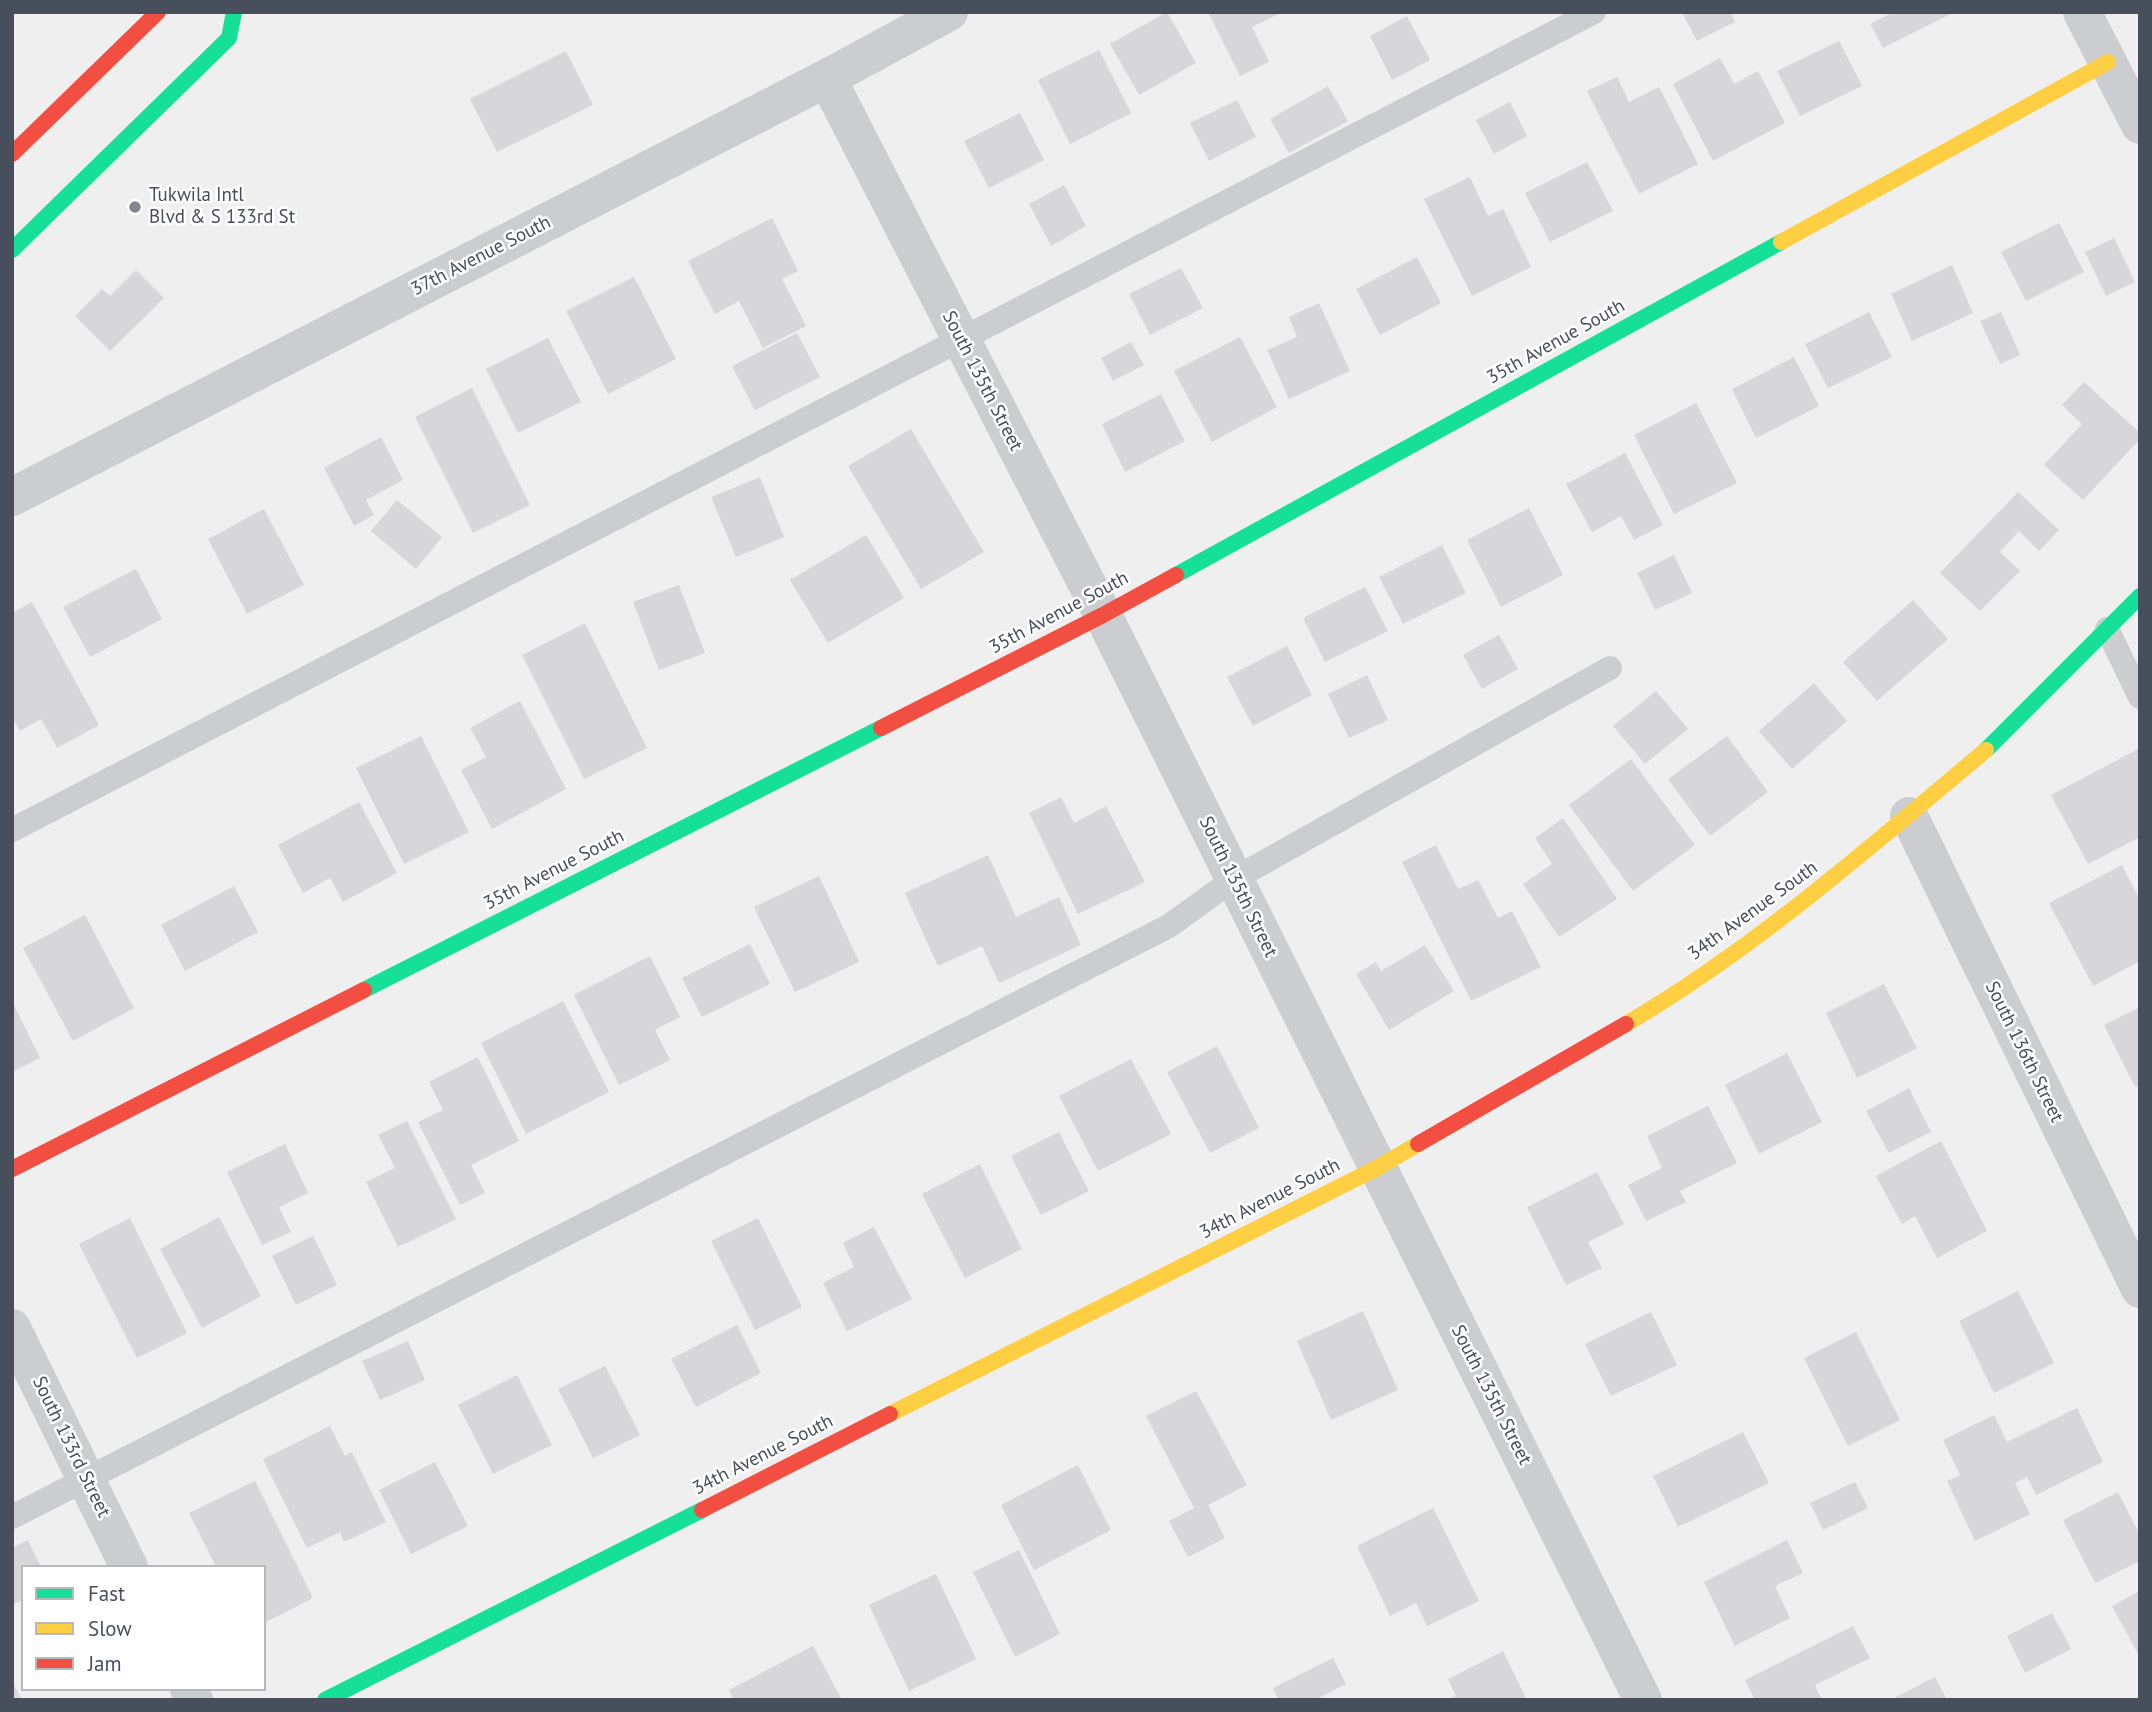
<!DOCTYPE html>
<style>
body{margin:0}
#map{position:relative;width:2152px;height:1712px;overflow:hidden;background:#f0efef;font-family:"PT Sans",sans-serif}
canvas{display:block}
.frame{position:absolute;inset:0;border:14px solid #464f5b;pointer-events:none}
.legend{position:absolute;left:21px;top:1565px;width:245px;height:126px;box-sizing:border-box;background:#fff;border:2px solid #b5b9bd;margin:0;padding:9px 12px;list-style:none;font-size:21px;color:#464f5b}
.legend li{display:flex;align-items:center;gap:14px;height:35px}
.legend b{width:35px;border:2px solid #b5b9bd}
</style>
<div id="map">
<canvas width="2152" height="1712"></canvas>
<div class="frame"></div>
<ul class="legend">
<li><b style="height:9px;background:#16e098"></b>Fast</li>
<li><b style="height:9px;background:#ffcf43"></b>Slow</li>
<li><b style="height:9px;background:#f24e42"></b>Jam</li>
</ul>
</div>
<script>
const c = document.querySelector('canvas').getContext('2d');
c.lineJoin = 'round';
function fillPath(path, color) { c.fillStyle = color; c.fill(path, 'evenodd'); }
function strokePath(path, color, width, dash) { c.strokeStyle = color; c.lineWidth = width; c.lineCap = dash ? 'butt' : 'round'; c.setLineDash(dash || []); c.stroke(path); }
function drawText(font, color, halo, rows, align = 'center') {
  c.font = font + ' "PT Sans",sans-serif'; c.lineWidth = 5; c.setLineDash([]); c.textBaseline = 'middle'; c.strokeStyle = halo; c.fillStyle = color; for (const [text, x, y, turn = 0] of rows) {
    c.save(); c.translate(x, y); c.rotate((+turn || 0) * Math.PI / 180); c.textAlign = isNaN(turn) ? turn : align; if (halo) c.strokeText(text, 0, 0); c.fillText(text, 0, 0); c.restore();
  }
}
fillPath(new Path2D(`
 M1167,12L1196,63L1139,95L1110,44Z
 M1208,12H1283L1252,27L1269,62L1240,76Z
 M1682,12H1730L1735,22L1697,41Z
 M1893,12H1955L1883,48L1870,24Z
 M1407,16L1430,60L1392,80L1370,36Z
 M1839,41L1862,86L1800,116L1777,71Z
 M1099,50L1131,113L1070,144L1038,80Z
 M566,51L593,105L497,152L470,99Z
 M1720,58L1734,84L1758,71L1785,123L1713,161L1673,84Z
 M1617,77L1629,102L1659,87L1698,164L1639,194L1587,91Z
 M1328,86L1348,121L1289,153L1270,119Z
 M1237,100L1256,137L1209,161L1190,123Z
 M1510,102L1527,136L1494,154L1476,120Z
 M1020,113L1044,160L989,188L964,141Z
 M1587,162L1613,211L1550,242L1525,193Z
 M1470,177L1488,216L1503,209L1531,267L1472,296L1424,199Z
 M1064,185L1086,226L1051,246L1029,204Z
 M772,218L798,271L782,279L806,326L763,348L739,301L715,314L688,261Z
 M2059,223L2084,272L2026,301L2001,252Z
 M2114,238L2135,282L2106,296L2085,252Z
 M1417,257L1441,303L1380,335L1356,289Z
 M1952,265L1973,313L1912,341L1891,294Z
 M1181,268L1203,308L1150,335L1129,294Z
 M136,270L164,298L110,351L75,316L102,289L110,296Z
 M634,277L676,359L608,394L566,311Z
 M1319,303L1350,371L1289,399L1267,350L1297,337L1289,317Z
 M1869,312L1892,357L1828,388L1805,344Z
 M2001,312L2020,355L2000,364L1980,321Z
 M797,333L820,377L755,410L732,366Z
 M1240,337L1277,407L1212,442L1174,371Z
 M548,338L581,402L518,433L486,369Z
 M1131,342L1144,365L1113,381L1101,358Z
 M1794,357L1819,406L1756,438L1732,389Z
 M2084,382L2140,433V439L2083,500L2044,465L2082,424L2062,405Z
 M472,388L530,505L473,533L415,417Z
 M1161,394L1185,441L1125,472L1102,424Z
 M1696,403L1737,483L1674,514L1634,435Z
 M911,429L984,552L921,589L848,466Z
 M381,437L403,480L366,500L374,515L354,526L324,468Z
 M1625,453L1663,525L1634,540L1621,516L1592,532L1566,484Z
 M760,477L784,537L736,557L711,497Z
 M2018,492L2059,530L2039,551L2019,531L2000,552L2020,571L1980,611L1940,573Z
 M397,500L442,537L416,569L371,531Z
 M1529,508L1563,575L1501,607L1467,540Z
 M264,509L304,585L247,614L208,539Z
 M866,535L904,598L828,643L790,580Z
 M1442,545L1466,593L1403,624L1379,577Z
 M1674,555L1692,593L1655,610L1637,573Z
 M136,569L162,619L90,657L63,607Z
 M679,585L705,653L659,670L633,602Z
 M1365,587L1388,631L1325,662L1303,618Z
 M1913,600L1948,639L1877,701L1843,662Z
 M32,602L99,725L57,748L41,719L20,731L12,717V613Z
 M585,623L647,748L584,779L522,655Z
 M1499,635L1518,669L1482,689L1463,655Z
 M1287,646L1312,695L1253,726L1227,677Z
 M1367,675L1388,720L1349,738L1328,694Z
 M1814,683L1847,721L1792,769L1759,731Z
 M1656,691L1688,729L1645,764L1613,726Z
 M520,701L566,789L492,829L461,770L486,757L470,728Z
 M421,736L469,832L404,864L356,768Z
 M1727,736L1768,792L1710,836L1668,779Z
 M2140,748V837L2088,864L2051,795Z
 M1631,759L1695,845L1633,891L1569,805Z
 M1061,797L1074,823L1106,806L1145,882L1078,914L1029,813Z
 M359,802L397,873L343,902L330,878L303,893L278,845Z
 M1563,818L1617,899L1559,937L1523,884L1552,864L1535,838Z
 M1436,845L1458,889L1478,880L1498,918L1512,911L1541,967L1471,1001L1402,862Z
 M988,855L1016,917L1059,897L1081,945L999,983L982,946L938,966L905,893Z
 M2122,865L2140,900V961L2093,986L2049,903Z
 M819,876L859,962L795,992L754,907Z
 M234,886L258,932L185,971L161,925Z
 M85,915L134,1008L73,1041L23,948Z
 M750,944L770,984L702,1017L682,978Z
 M1425,945L1454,991L1389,1030L1356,974L1376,962L1381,971Z
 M650,956L680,1017L655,1030L670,1060L619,1085L574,995Z
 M1884,984L1917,1048L1857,1078L1826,1013Z
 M12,1001L40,1058L12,1072Z
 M563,1001L609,1092L526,1134L481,1043Z
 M2140,1007V1085L2135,1087L2104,1025Z
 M1217,1046L1259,1128L1210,1153L1167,1072Z
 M1787,1053L1822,1122L1759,1154L1725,1085Z
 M478,1057L519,1141L471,1165L485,1193L460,1205L418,1122L443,1110L429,1082Z
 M1131,1059L1171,1134L1098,1171L1059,1096Z
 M1909,1088L1931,1132L1889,1153L1866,1111Z
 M1708,1106L1737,1163L1680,1191L1686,1202L1646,1221L1628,1185L1662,1168L1647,1136Z
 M407,1121L456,1219L398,1247L366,1182L395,1168L378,1135Z
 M1059,1132L1089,1191L1041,1215L1011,1156Z
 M1941,1141L1987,1231L1937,1258L1915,1216L1902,1224L1876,1176Z
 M285,1144L308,1193L279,1207L291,1232L262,1245L227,1172Z
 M980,1164L1022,1249L965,1278L922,1194Z
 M1597,1172L1624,1224L1588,1242L1602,1268L1566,1285L1527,1207Z
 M219,1217L261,1296L202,1328L160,1249Z
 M130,1218L187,1333L137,1358L79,1244Z
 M758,1218L802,1307L755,1330L711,1241Z
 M874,1227L912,1299L847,1331L823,1283L854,1267L843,1243Z
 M313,1236L337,1285L296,1305L272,1256Z
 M2018,1291L2054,1363L1994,1393L1959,1321Z
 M1363,1311L1398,1390L1331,1420L1297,1341Z
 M1651,1312L1677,1365L1611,1396L1585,1344Z
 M737,1325L761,1373L696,1407L671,1359Z
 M1856,1332L1900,1420L1848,1446L1804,1358Z
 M408,1341L425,1380L380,1400L362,1361Z
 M605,1366L640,1435L593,1458L558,1389Z
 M517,1375L552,1445L493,1474L458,1405Z
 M1196,1391L1247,1485L1208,1505L1225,1538L1188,1557L1169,1521L1194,1508L1146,1416Z
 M2077,1408L2103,1462L2036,1495L2027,1477L2015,1483L2030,1514L1975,1541L1947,1481L1960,1475L1943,1440L1994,1415L2007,1442Z
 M330,1426L345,1456L352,1452L386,1522L344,1542L340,1532L307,1548L263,1459Z
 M1743,1432L1769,1483L1678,1527L1653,1476Z
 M435,1462L468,1526L411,1554L379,1490Z
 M1078,1465L1111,1530L1034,1570L1001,1505Z
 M255,1481L313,1598L264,1623V1567H216L189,1513Z
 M1855,1482L1868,1508L1823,1530L1810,1503Z
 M2118,1492L2140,1535V1561L2095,1583L2063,1520Z
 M1433,1508L1479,1601L1427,1626L1416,1603L1390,1616L1357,1546Z
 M28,1540L41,1567H23V1600L12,1605V1548Z
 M1787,1540L1803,1573L1775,1586L1790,1618L1735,1646L1704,1582Z
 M1019,1550L1060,1634L1015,1657L973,1572Z
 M936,1574L976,1659L909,1691L869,1605Z
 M2140,1591V1658L2112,1606Z
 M2052,1613L2071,1649L2025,1673L2007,1636Z
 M1853,1626L1870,1658L1815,1685L1822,1700H1755L1745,1680Z
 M813,1646L842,1700H734L729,1690Z
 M1503,1651L1527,1700H1447L1456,1696L1448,1679Z
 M1333,1658L1346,1684L1315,1700H1279L1273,1688Z
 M1935,1677L1947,1700H1897L1896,1697Z
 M12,1681L22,1700H12Z`), '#d7d7d9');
strokePath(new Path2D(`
 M2107,629L2140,697
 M12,830L1594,12
 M12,1517L1169,926L1234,879L1610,668`), '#cbcdd0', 24);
strokePath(new Path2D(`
 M2082,12L2140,125
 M827,78L1103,615L1643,1700
 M12,497L827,78L949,12
 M1909,816L2140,1289
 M12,1328L129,1567
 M189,1689L194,1700`), '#cbcdd0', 38);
strokePath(new Path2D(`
 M12,250L229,38L234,12
 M1176,575L1781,242
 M1986,750L2140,596
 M364,990L881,728
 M325,1700L702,1510`), '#16e098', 16);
strokePath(new Path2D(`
 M1781,242L2108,62
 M1626,1024C1757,947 1870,847 1986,750
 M890,1414L1377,1168L1418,1144`), '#ffcf43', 16);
strokePath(new Path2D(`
 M12,154L158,12
 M881,728L1103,615L1176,575
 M1418,1144L1626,1024
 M12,1169L364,990
 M702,1510L890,1414`), '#f24e42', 16);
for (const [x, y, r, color] of [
 [135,207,7,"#82878f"]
]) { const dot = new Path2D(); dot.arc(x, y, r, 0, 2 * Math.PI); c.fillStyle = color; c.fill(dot); strokePath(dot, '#fff', 2.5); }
drawText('19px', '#464f5b', '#fff', [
 ["Tukwila Intl",149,196],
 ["Blvd & S 133rd St",149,218]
], 'left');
drawText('19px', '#464f5b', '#fff', [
 ["37th Avenue South",481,256,-27],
 ["35th Avenue South",1556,342,-29],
 ["South 135th Street",982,381,63],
 ["35th Avenue South",1059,613,-28],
 ["35th Avenue South",554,870,-27],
 ["South 135th Street",1238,887,64],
 ["34th Avenue South",1753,911,-36],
 ["South 136th Street",2024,1052,64],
 ["34th Avenue South",1270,1199,-27],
 ["South 135th Street",1491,1395,63],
 ["South 133rd Street",71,1447,64],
 ["34th Avenue South",763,1455,-27]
]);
</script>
